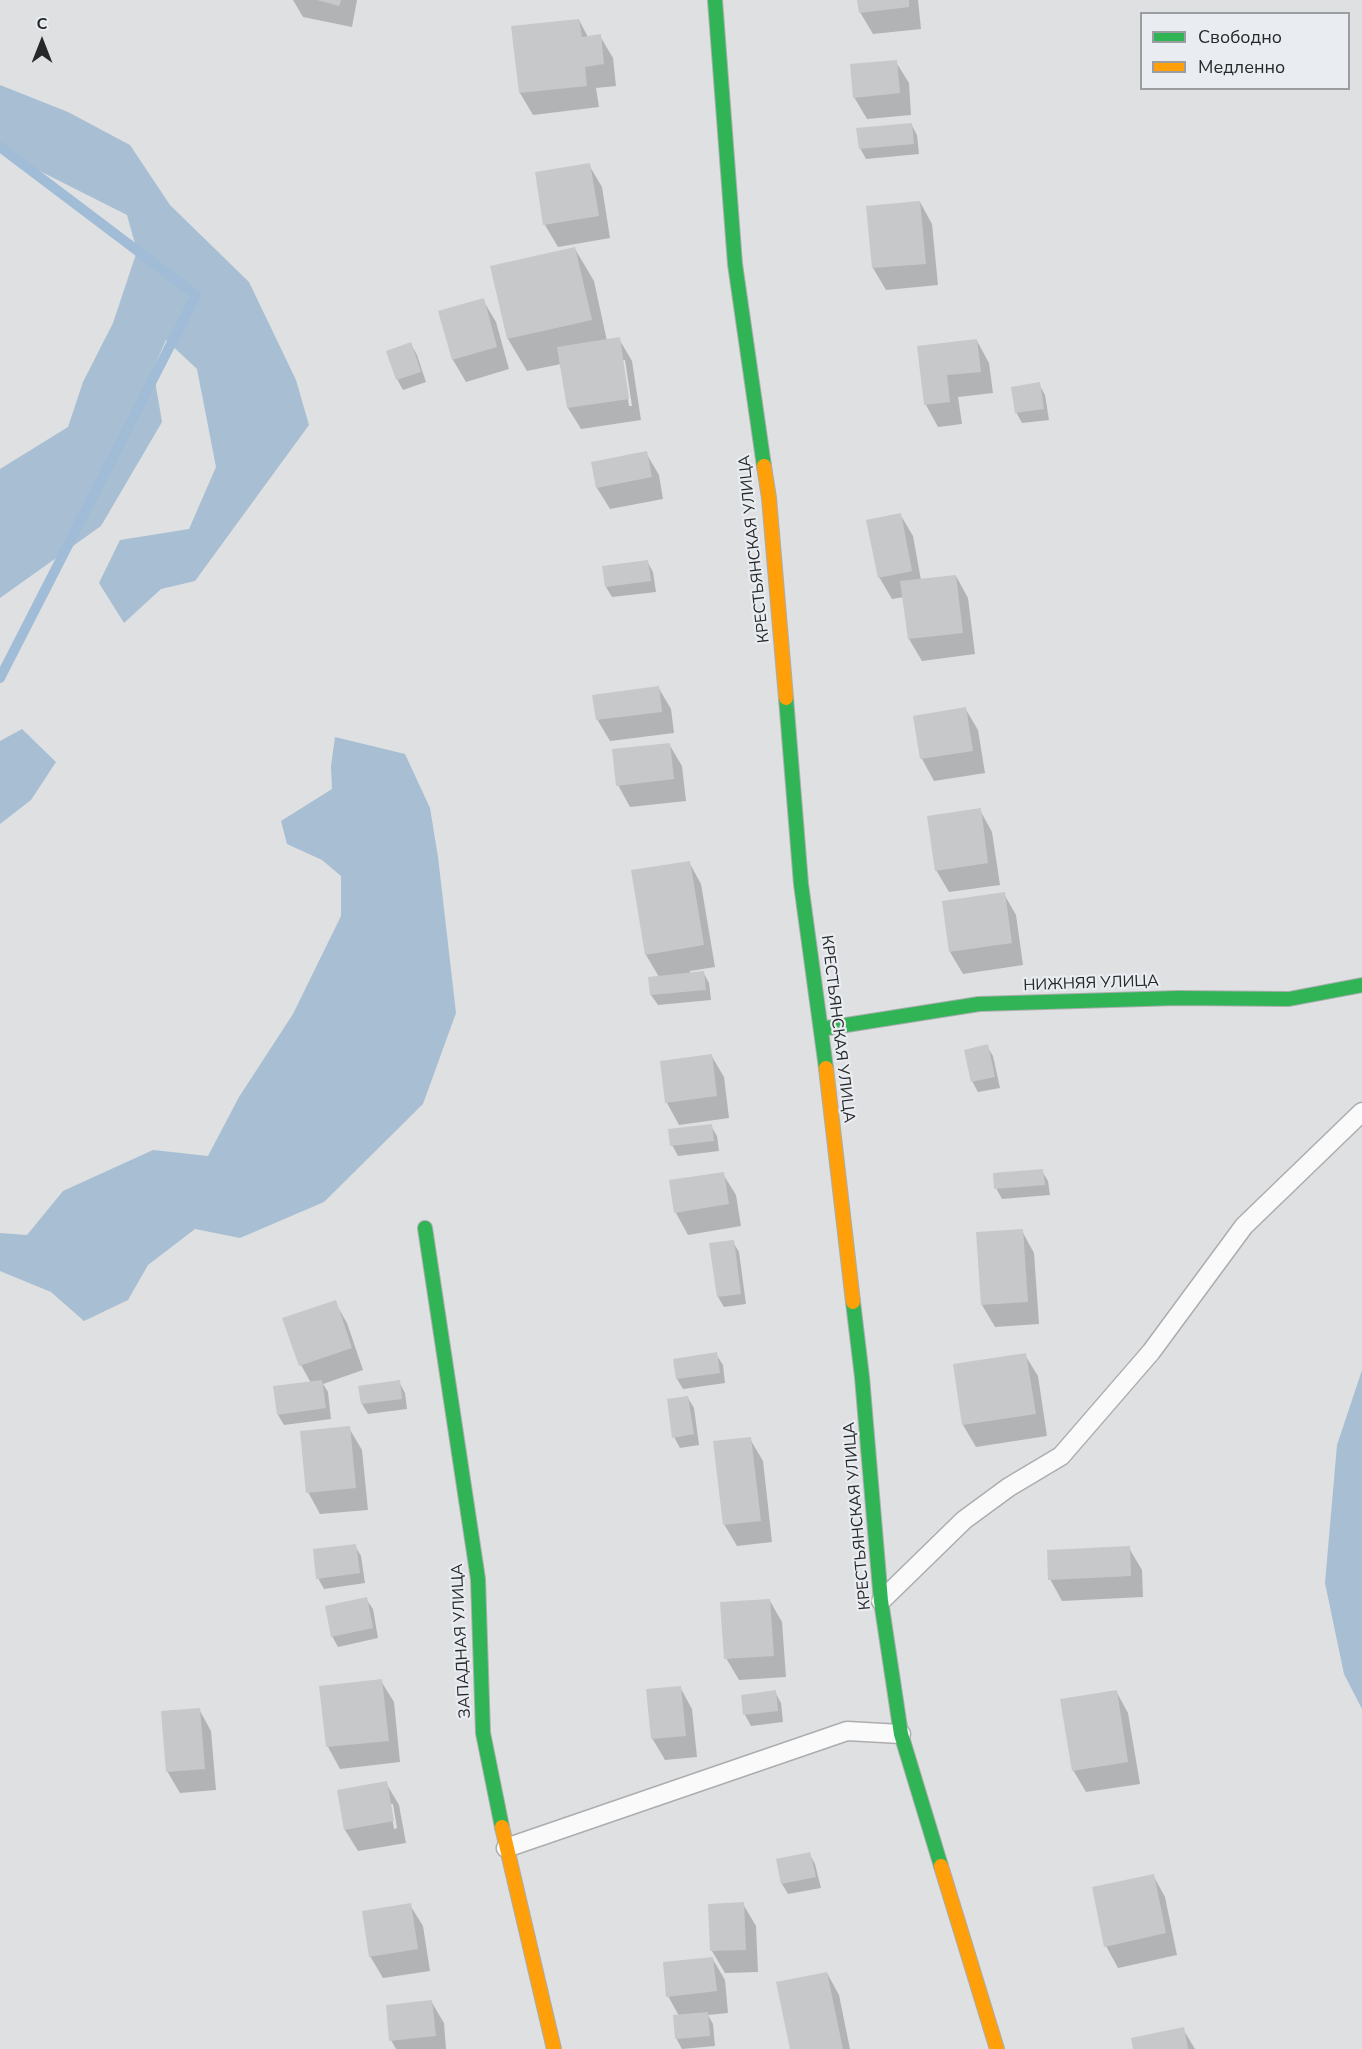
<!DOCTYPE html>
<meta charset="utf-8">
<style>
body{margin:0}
#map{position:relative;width:1362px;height:2049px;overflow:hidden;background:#dee0e2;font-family:"Nunito Sans",sans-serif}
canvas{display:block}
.legend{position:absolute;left:1140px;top:12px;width:210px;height:78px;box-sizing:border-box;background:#e9edf1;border:2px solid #9b9ea1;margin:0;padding:8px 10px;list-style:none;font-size:18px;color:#262829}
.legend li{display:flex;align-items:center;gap:12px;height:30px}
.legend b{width:30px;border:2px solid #9b9ea1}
.north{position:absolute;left:12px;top:12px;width:60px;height:60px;-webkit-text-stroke:4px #e9edf1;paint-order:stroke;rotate:0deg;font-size:16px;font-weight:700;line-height:24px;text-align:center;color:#262829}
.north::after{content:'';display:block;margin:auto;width:21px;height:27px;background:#262829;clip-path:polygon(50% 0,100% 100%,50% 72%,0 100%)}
</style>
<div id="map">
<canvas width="1362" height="2049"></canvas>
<ul class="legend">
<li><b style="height:8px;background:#30b455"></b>Свободно</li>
<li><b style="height:8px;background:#ff9f0a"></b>Медленно</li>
</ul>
<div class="north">С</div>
</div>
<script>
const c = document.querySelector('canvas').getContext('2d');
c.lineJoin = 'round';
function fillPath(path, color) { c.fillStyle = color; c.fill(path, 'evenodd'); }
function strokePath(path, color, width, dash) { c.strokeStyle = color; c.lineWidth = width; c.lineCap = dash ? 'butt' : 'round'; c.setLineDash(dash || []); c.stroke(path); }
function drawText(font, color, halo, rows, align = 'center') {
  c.font = font + ' "Nunito Sans",sans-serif'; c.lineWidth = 4.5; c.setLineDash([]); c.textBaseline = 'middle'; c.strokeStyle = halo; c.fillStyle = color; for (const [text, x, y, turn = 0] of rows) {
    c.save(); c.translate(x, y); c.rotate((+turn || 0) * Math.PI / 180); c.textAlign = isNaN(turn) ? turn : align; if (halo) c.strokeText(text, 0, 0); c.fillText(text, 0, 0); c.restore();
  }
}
fillPath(new Path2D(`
 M0,85L68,112L130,145L170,205L249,282L296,380L309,425L195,581L161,589L124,623L99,583L120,540L189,529L216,467L197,369L166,340L153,369L162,422L101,526L0,598V469L68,427L83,382L113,323L137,251L127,215L0,151Z
 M22,729L56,762L31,800L0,824V741Z
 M335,737L405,754L430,808L438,857L456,1013L423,1104L324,1202L240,1238L195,1229L148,1265L128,1300L84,1321L51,1292L0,1271V1233L27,1235L63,1191L153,1150L208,1156L239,1097L293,1014L341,916V876L322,860L287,844L281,821L332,789L331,766Z
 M1362,1370V1709L1344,1674L1325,1583L1337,1445Z`), '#a8bed3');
fillPath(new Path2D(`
 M293,0H357L352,27L303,17Z
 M859,0H918L921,29L873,34L860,12Z
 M579,20L588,37L600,36L613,58L616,86L596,88L599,107L533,115L520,93L513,28Z
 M896,62L909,83L911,115L867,119L854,97Z
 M911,124L917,135L919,154L866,159L860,148Z
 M589,165L602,187L610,238L558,247L545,225L537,173Z
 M920,202L932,224L938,285L886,290L873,268Z
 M575,249L594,281L607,341L619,339L632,361L641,420L581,429L568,408L561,364L527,371L508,339L492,267ZM622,360H625L632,406H629Z
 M483,300L496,322L509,369L466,382L453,360L440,312Z
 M977,341L989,363L993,393L958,397L962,424L938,427L926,405L919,347Z
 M411,344L417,355L426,382L403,390L397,379Z
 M1039,384L1045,395L1049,420L1022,423L1016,412Z
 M646,453L659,475L663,499L610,509L597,488Z
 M900,514L913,536L921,580L956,576L968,598L975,654L922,661L909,639L904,597L892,599L879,577Z
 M647,561L653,572L656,592L612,597L606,587Z
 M658,687L671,709L674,733L610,741L597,719Z
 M965,708L978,730L985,773L934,781L922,759L915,717Z
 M669,744L682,766L686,801L630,807L618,785Z
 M980,810L992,832L1000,885L949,892L936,870Z
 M689,862L701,884L715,967L690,971V974L703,972L709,983L711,1000L658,1005L651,995L659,977L646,955Z
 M1004,894L1016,915L1023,965L963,974L950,952Z
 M987,1046L993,1056L1000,1088L978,1092L972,1081Z
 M711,1055L724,1077L729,1118L679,1125L667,1103L661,1062Z
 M711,1126L717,1136L719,1151L678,1156L672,1145Z
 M1042,1171L1048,1181L1050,1195L1002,1199L996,1188Z
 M723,1174L736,1195L741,1226L688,1235L676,1213Z
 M1022,1231L1034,1253L1039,1324L995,1327L982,1305Z
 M733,1242L739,1252L746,1304L724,1307L718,1297L711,1244Z
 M335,1302L347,1323L363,1370L323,1384L328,1392L331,1419L284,1425L278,1415L311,1383L301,1365Z
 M716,1354L723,1365L725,1383L683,1389L677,1379Z
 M1025,1355L1038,1376L1047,1436L976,1447L963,1425Z
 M399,1382L405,1393L407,1409L368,1414L362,1404Z
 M688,1398L694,1408L699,1445L680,1448L674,1437Z
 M349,1428L362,1450L368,1510L320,1514L308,1492Z
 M750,1439L763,1461L772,1542L737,1546L724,1524Z
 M355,1546L361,1556L365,1583L324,1589L318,1578Z
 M1129,1548L1142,1570L1143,1597L1062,1601L1050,1579Z
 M366,1599L373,1609L378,1638L338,1647L332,1636Z
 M770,1601L782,1622L786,1677L739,1680L726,1658Z
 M381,1681L394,1702L400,1762L340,1769L328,1747Z
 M680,1687L692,1709L697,1757L665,1760L652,1738Z
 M1116,1691L1128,1713L1140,1784L1086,1792L1073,1770Z
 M775,1692L781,1703L783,1722L751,1726L745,1715L743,1696Z
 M199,1709L211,1731L216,1790L180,1793L167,1771Z
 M386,1783L399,1805L406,1843L358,1851L345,1830ZM390,1804H393L397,1828L394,1829Z
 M809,1853L815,1864L821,1888L788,1894L782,1884L777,1861Z
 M1153,1875L1165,1897L1177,1955L1118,1968L1106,1946Z
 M743,1904L756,1926L758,1972L725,1973L712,1951Z
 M410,1905L423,1926L430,1971L383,1978L370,1956Z
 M712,1958L725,1980L728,2013L708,2015L713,2024L715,2046L682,2049L676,2038L679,2016L668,1996Z
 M827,1973L839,1995L850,2049H791Z
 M431,2001L444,2023L446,2049H396L391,2040Z
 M1183,2029L1195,2049H1134Z`), '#0003');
strokePath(new Path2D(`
 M0,147L196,295L0,678`), '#a0bcd6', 10);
fillPath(new Path2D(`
 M317,0H341L339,6Z
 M857,0H909V7L859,13Z
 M579,19L582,37L601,34L604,64L585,67L587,86L519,93L511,26Z
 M897,60L900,93L853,98L850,64Z
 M912,123L914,144L859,149L856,128Z
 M590,163L599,216L543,225L535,172Z
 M920,201L926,264L872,268L866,206Z
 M575,247L592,320L507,339L490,266Z
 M484,298L497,347L452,360L438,311Z
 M620,337L629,399L567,408L557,347Z
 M977,339L981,372L947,375L950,402L924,405L917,346Z
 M411,342L421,372L396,380L386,351Z
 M1040,382L1044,409L1015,413L1011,387Z
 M647,451L652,477L596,488L591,462Z
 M901,513L912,571L878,578L866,520Z
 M648,560L651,581L605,587L602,566Z
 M956,575L963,633L908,639L900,581Z
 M659,686L662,712L596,720L592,695Z
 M966,707L973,751L920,759L913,716Z
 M670,743L674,779L616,786L612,749Z
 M981,808L988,863L935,871L927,816Z
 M690,861L704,945L645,955L631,870Z
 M1005,892L1012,943L949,952L942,901Z
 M704,971L706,990L650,995L648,977Z
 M988,1044L995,1077L971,1082L964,1050Z
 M712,1054L717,1096L665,1103L660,1061Z
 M712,1124L714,1141L670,1146L668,1129Z
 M1043,1169L1045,1185L994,1189L993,1173Z
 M724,1172L729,1204L674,1213L669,1180Z
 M1023,1229L1028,1302L981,1305L976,1232Z
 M734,1240L741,1294L717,1297L709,1243Z
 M336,1300L352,1348L299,1366L282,1318Z
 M717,1352L720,1373L676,1379L673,1359Z
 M1026,1353L1036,1414L962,1425L953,1364Z
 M322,1380L326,1408L277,1415L273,1386Z
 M400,1380L402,1399L361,1404L358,1386Z
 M688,1396L694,1434L672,1438L667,1399Z
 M350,1426L356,1488L306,1493L300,1431Z
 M751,1437L761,1521L723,1525L713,1441Z
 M356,1544L360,1573L316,1579L313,1549Z
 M1130,1546L1131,1576L1048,1580L1047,1550Z
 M367,1597L373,1628L331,1637L325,1606Z
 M770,1599L774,1656L724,1659L720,1602Z
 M382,1679L389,1741L326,1747L319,1686Z
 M681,1686L686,1736L651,1739L646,1689Z
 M776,1690L778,1711L743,1715L741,1695Z
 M1117,1690L1128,1762L1072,1771L1060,1699Z
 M200,1708L205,1769L166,1772L161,1711Z
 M387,1781L394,1821L344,1830L337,1790Z
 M810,1852L816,1877L781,1884L776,1859Z
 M1154,1874L1166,1933L1104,1947L1092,1887Z
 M744,1902L746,1950L710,1951L708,1904Z
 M411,1903L418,1949L369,1957L362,1911Z
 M713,1957L717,1991L666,1997L663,1962Z
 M827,1972L843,2049H790L776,1982Z
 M432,2000L436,2036L389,2041L386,2005Z
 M708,2012L710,2036L675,2039L673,2015Z
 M1184,2027L1188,2049H1133L1131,2038Z`), '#c6c8ca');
const lane = new Path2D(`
 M881,1601L964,1520L1009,1487L1061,1456L1151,1352L1244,1226L1362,1112
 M506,1848L847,1731L901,1734`);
const fast = new Path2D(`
 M715,0L735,264L764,466
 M786,698L801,884L826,1068
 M821,1029L979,1004L1178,998L1289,999L1362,985
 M425,1228L478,1579L483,1733L502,1827
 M853,1302L862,1377L881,1601L901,1734L941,1866`);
const slow = new Path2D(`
 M764,466L769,498L786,698
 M826,1068L853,1302
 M502,1827L554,2049
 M941,1866L997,2049`);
strokePath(lane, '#abadaf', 21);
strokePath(fast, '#abadaf', 16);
strokePath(slow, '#abadaf', 16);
strokePath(lane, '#fafafb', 18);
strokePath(fast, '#30b455', 14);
strokePath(slow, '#ff9f0a', 14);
drawText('16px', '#262829', '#e9edf1', [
 ["КРЕСТЬЯНСКАЯ УЛИЦА",755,549,-96],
 ["НИЖНЯЯ УЛИЦА",1091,984,-2],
 ["КРЕСТЬЯНСКАЯ УЛИЦА",837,1029,83],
 ["КРЕСТЬЯНСКАЯ УЛИЦА",858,1516,-95],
 ["ЗАПАДНАЯ УЛИЦА",462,1641,-93]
]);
</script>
